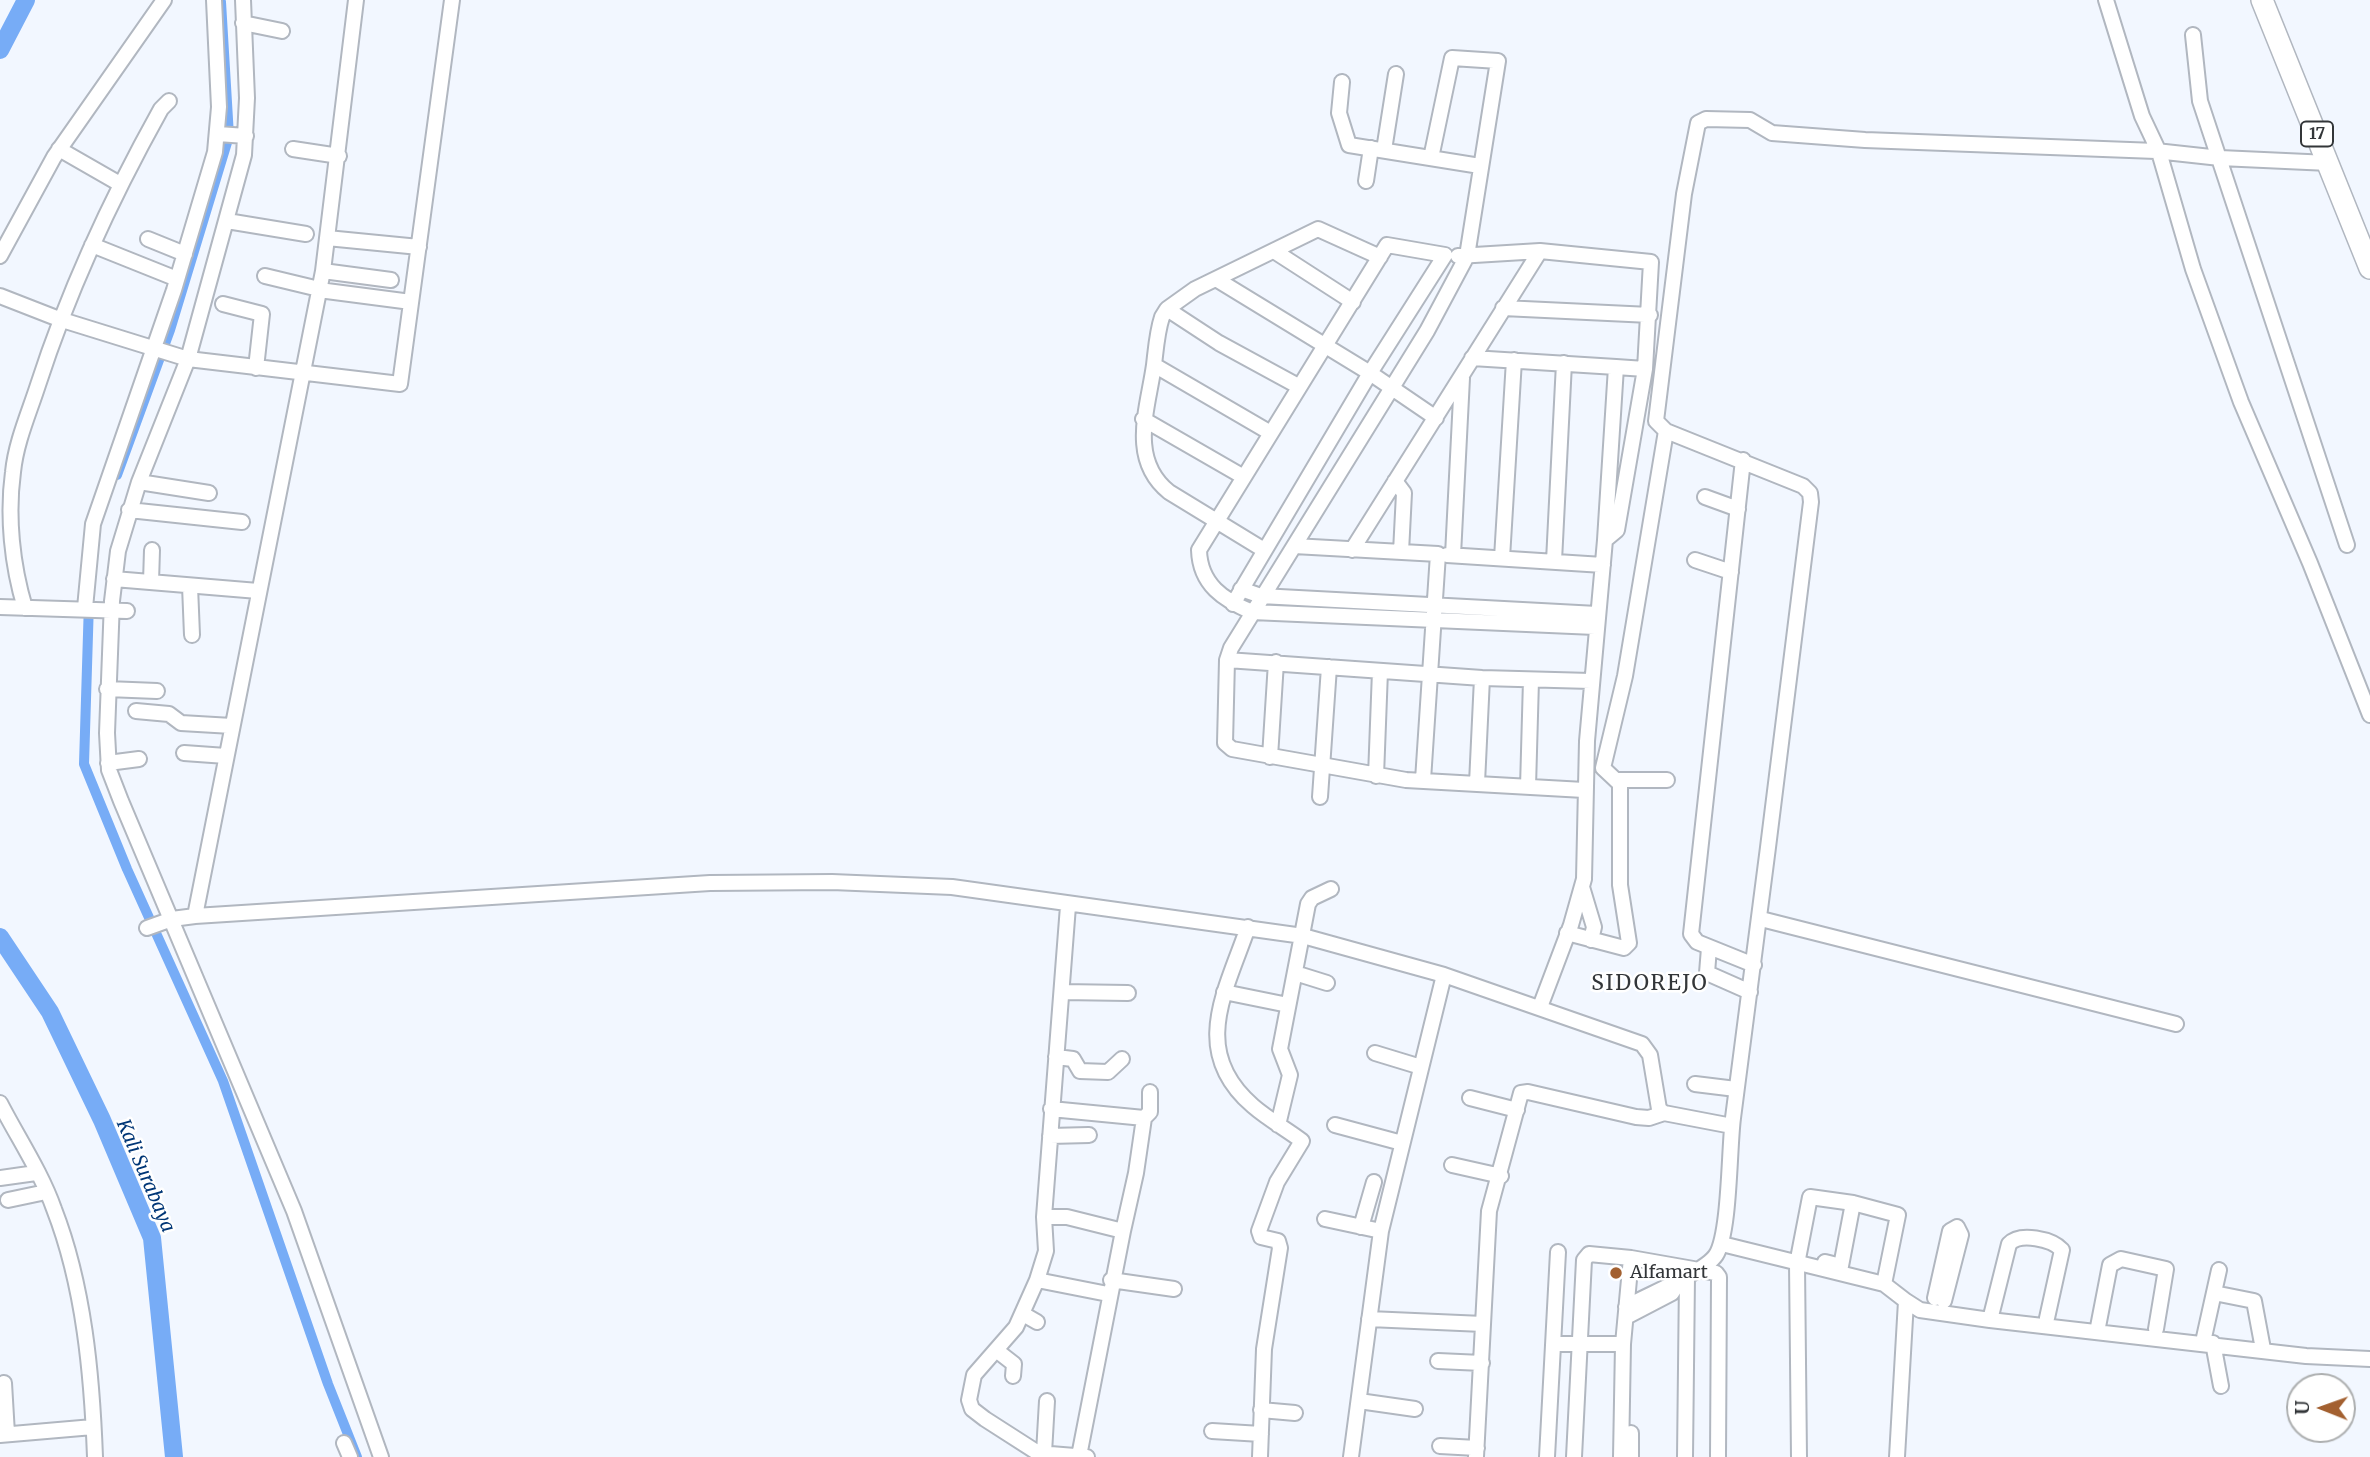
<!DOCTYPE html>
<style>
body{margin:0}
#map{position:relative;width:2370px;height:1457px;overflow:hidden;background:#f2f7ff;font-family:Merriweather,serif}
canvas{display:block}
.north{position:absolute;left:2286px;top:1373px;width:70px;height:70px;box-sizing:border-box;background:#fff;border:2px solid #adafb0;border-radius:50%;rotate:271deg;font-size:19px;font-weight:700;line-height:28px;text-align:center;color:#333639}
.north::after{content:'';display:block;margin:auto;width:24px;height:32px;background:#a36030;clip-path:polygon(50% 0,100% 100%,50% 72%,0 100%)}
</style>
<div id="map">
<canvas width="2370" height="1457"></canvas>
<div class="north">U</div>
</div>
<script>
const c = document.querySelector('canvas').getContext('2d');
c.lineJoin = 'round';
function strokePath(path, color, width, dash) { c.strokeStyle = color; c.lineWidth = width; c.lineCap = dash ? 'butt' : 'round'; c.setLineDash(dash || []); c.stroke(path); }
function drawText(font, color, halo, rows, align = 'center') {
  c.font = font + ' Merriweather,serif'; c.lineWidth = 5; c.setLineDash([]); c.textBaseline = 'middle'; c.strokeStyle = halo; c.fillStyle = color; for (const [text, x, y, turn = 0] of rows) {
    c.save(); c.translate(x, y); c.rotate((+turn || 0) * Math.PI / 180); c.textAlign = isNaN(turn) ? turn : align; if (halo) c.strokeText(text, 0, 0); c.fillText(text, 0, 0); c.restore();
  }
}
strokePath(new Path2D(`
 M117,475L170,330L229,136L221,2
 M89,602L84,764L127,869L223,1081L328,1384L357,1457`), '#77acf6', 10);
strokePath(new Path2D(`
 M0,50L26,0
 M0,937L50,1012L102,1120L152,1238L174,1457`), '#77acf6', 18);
const minor = new Path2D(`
 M243,0L247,98L244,155L188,359L139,482L118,551L112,601L107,733L109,770L121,801L294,1211L381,1457
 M2106,0L2142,116L2159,152L2193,269L2241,402L2310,563L2370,715
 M243,23L282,31
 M2193,35L2200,101L2347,545
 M1342,82L1339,113L1349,145L1480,166
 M218,134L246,136
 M59,149L120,184
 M293,149L339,156
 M1384,150L1396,74
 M1431,158L1452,58L1498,61L1467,256L1427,331L1231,648L1227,660L1225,743L1232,749L1406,780L1584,790
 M1366,181L1371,148
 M227,221L306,234
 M327,238L419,247
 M148,239L185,254
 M92,245L177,279
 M1274,251L1353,302
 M0,256L54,157L164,0
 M1458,256L1540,251L1651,262L1645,369L1617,530L1605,540
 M323,271L391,280
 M265,276L319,289
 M1216,279L1370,373L1233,604
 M319,290L411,302
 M0,296L59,319L188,359L400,384L452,0
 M223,304L262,314L256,368
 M1503,308L1650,315
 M1167,309L1195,289L1318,229L1380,257
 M1472,358L1616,367L1605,540L1587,741L1584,879L1571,925L1540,1007
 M1154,365L1269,432
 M1616,367L1645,369
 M1436,418L1370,373L1445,255L1387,245L1199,550C1200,585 1224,600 1252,612L1595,627
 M1143,419L1242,476
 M1743,460L1691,934L1697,942L1754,965
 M1395,481L1404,493L1401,552
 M139,482L209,493
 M1705,497L1738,509
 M129,510L242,522
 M1294,546L1438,554L1423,780
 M1264,550L1169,492C1128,459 1148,408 1154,365C1156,348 1157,332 1162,317L1167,309L1219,343L1298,386
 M1352,550L1540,251
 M1447,555L1603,565
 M1453,555L1462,378
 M1502,558L1514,360
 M1695,560L1731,572
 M1554,561L1564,363
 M114,579L258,591
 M151,582L152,550
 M190,586L192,635
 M1241,589L1261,596L1597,614
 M0,607L127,611
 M25,608C12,565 7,516 13,472C16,442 29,413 38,385C69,289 112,197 161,109L169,101
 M85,608L93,524L174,290L215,152L219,107L214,0
 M1227,660L1482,678L1591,681
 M107,689L157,691
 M136,711L169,714L181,723L232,726
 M184,753L226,756
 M1270,757L1276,662
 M108,763L139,759
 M1376,776L1380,671
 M1618,780H1667
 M1477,783L1482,678
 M1528,787L1531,680
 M1320,797L1329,667
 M1582,887L1594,927L1591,940
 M1068,906L1044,1217H1067L1123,1231L1079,1456
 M195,916L323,271L356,0
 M1761,919L2176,1024
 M1248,927C1226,991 1189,1051 1253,1106C1268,1119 1286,1129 1302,1141L1277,1182L1259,1231L1261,1237L1278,1241L1280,1248L1264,1349L1260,1457
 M147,928L172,919L195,916L710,883L832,882L952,887L1303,936L1444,975L1642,1044L1650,1055L1659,1109L1664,1113L1732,1126
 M1567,933L1624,948L1629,943L1620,885V784L1603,768L1625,676L1666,431
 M1709,948L1707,973L1750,992
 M1295,973L1327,983
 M1062,992L1128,993
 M1224,992L1288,1005
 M1375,1053L1421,1067
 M1056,1057L1073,1059L1080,1071L1108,1072L1122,1059
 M1695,1084L1736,1089
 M1470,1098L1517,1110
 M0,1103C18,1138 41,1172 54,1209C84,1286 92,1375 95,1457
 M1051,1109L1144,1118
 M1278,1125L1290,1075L1280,1049L1308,904L1312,898L1331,889
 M1335,1125L1402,1143
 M1050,1136L1089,1135
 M1452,1165L1501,1176
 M0,1178L36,1173
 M8,1200L46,1192
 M1044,1217L1046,1251L1037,1280L1108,1294
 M1325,1219L1381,1231
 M1361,1227L1374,1182
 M1123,1231L1136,1173L1144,1118L1150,1112V1092
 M1722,1244L1884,1284L1906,1301
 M1825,1262L1841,1266L1853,1203
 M1037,1280L1016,1327L974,1375L969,1400L972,1409L985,1419L1038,1453L1087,1457
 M1111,1280L1174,1289
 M2214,1293L2254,1301L2263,1349
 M1935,1298L1950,1231L1957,1227L1961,1235L1944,1301
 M1626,1307C1647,1295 1705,1272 1716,1255C1730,1233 1729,1148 1733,1118C1760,913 1786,707 1811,502L1810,493L1803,486L1666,431L1656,421L1684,194L1698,123L1706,119L1750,120L1772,133L1865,140L2156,151L2220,158L2329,163
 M1023,1314L1037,1322
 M1626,1317L1672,1293L1678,1283
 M1369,1319L1483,1324
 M1990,1320L2009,1244C2020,1232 2052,1239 2062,1250L2047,1318
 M2097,1332L2110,1265L2121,1259L2166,1269L2156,1329
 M2203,1342L2219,1270
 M2213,1343L2221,1386
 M1554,1344H1623
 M996,1350L1014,1364L1013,1376
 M1438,1361L1482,1363
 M4,1383L7,1434
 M1359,1401L1415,1409
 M1261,1410L1295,1413
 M1212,1431L1261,1434
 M0,1435L93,1427
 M344,1443L350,1457
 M1440,1446L1477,1448
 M1044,1453L1047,1401
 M1351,1457L1381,1231L1444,975
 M1476,1457L1489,1211L1521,1093L1528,1092L1636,1117L1649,1118L1664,1113
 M1547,1457L1558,1252
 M1574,1457L1584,1260L1589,1254L1631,1258L1716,1273L1719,1277L1718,1457
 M1621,1457L1623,1344L1631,1258
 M1631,1457V1433
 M1685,1457L1687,1277
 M1799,1457L1797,1264L1810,1197L1853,1203L1898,1215L1884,1284
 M1897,1457L1906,1301L1920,1310L1990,1320L2306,1356L2370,1359`);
const highway = new Path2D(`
 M2262,0L2370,268`);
strokePath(minor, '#b1b7c0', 18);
strokePath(highway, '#b1b7c0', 24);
strokePath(minor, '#fff', 14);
strokePath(highway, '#fff', 21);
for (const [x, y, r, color] of [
 [1616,1273,7,"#a36030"]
]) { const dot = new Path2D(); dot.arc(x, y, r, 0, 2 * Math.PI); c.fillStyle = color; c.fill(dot); strokePath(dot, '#fff', 2.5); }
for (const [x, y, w] of [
 [2317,134,32]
]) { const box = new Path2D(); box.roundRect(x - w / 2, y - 12.5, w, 25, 5); c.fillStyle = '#fff'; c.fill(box); strokePath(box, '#333639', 2); }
drawText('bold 16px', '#333639', null, [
 ["17",2317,134]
]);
drawText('18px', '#333639', '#fff', [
 ["Alfamart",1630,1273]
], 'left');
drawText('italic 19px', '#003676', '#fff', [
 ["Kali Surabaya",145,1176,67]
]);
c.letterSpacing = '2px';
drawText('21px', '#333639', '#fff', [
 ["SIDOREJO",1650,984]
]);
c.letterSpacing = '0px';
</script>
